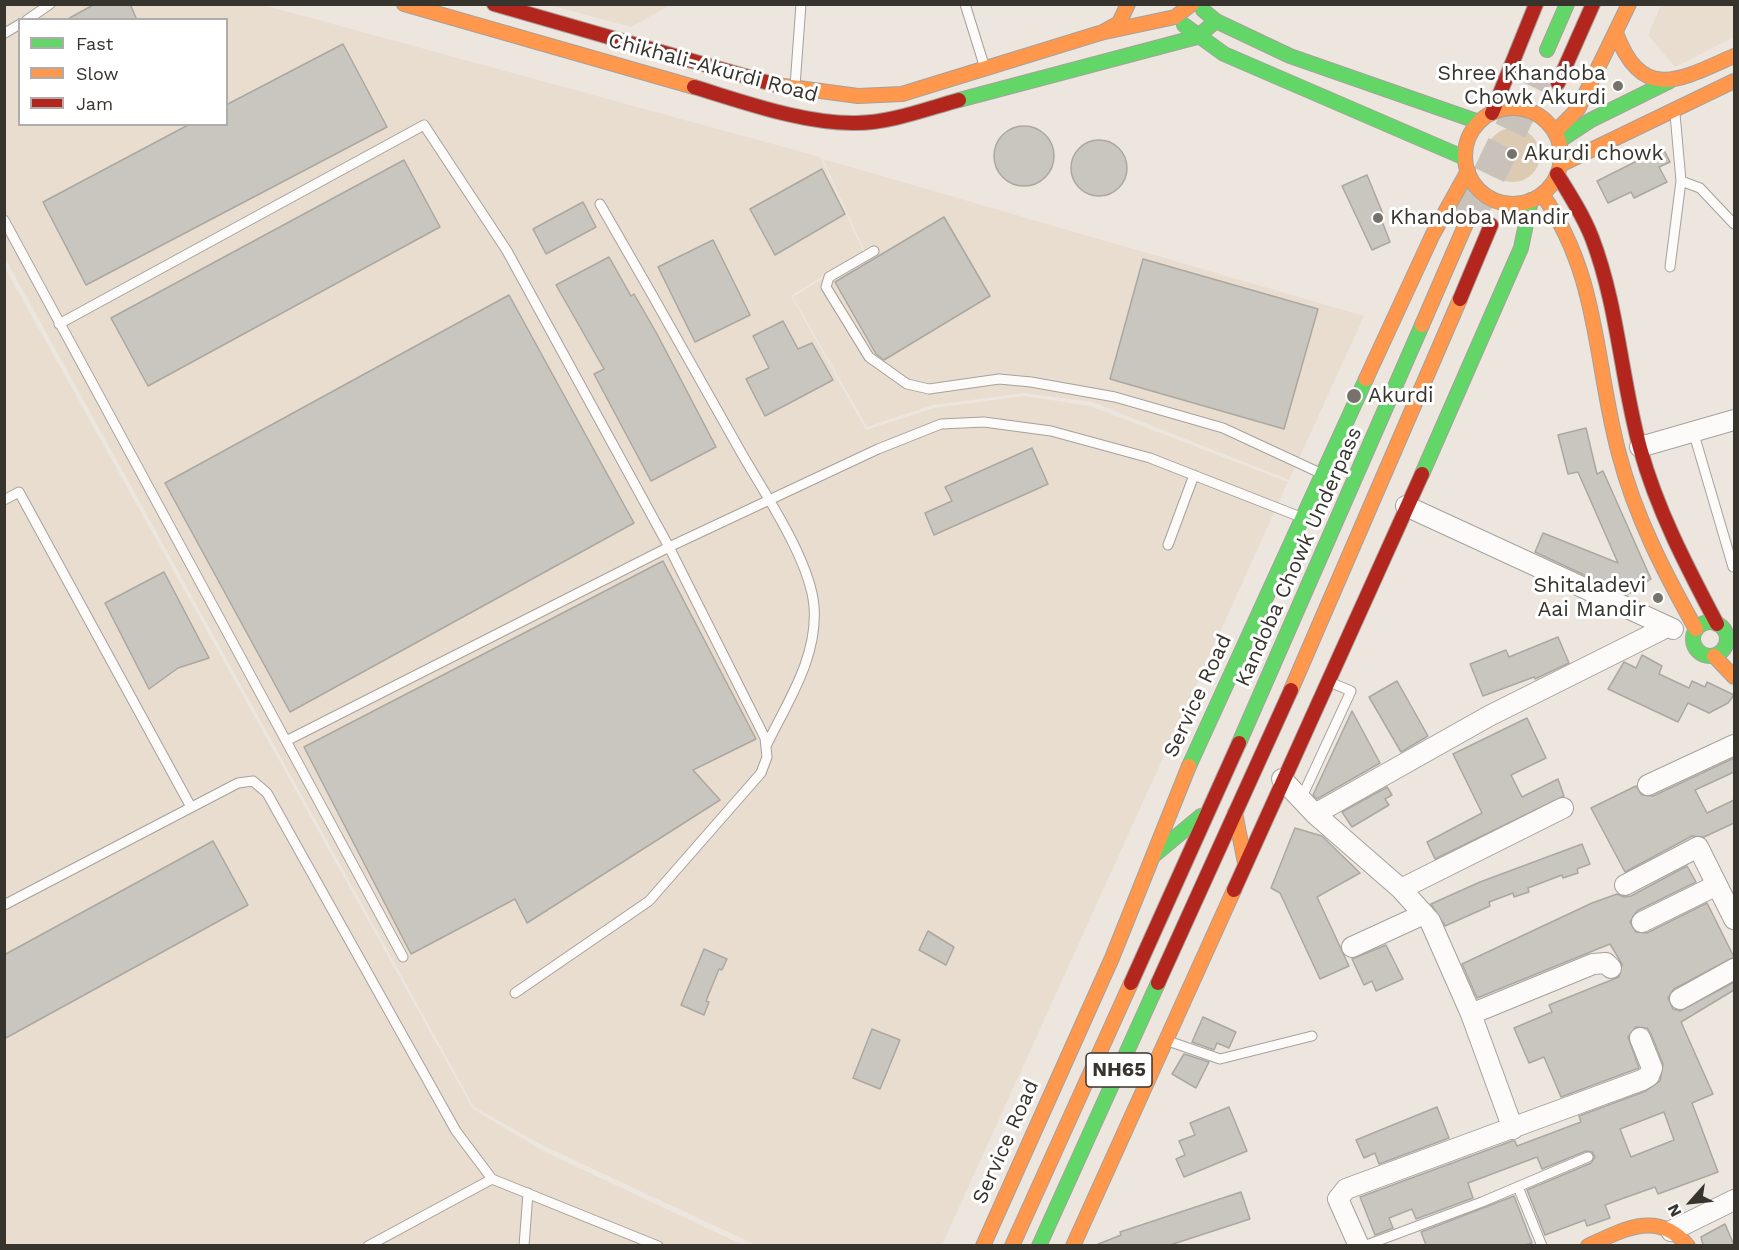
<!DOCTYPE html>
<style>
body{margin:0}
#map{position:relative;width:1739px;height:1250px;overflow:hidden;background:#ece6df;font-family:"Work Sans",sans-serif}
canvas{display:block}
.frame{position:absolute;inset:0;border:6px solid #37332d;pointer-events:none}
.legend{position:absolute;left:18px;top:18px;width:210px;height:108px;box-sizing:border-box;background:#fff;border:2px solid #afadab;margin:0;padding:8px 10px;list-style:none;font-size:18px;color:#37332d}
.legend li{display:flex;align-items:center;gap:12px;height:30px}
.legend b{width:30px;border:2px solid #afadab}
.north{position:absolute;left:1661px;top:1172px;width:60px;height:60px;-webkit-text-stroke:4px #fff;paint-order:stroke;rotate:243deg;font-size:16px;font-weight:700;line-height:24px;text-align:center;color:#37332d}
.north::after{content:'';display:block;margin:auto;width:21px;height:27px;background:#37332d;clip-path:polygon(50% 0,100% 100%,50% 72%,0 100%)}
</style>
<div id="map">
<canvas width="1739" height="1250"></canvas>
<div class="frame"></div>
<ul class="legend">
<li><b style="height:8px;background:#63d668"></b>Fast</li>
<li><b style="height:8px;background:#ff974d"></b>Slow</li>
<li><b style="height:8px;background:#b3261e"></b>Jam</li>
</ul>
<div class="north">N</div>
</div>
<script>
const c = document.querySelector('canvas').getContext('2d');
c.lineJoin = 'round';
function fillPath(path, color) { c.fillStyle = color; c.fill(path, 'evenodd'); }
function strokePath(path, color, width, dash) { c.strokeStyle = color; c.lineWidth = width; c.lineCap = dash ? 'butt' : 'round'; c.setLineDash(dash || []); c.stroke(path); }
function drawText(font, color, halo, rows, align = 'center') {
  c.font = font + ' "Work Sans",sans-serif'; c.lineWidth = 6; c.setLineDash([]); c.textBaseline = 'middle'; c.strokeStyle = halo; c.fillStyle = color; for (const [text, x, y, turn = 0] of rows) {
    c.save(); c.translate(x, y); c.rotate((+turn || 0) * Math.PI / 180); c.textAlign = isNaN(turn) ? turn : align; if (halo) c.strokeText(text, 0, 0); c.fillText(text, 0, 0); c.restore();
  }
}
fillPath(new Path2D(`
 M4,5H263L820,157L863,251L791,296L866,430L934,408L1024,396L1090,406L1288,482L942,1245H756L544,1146L474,1107L5,258ZM20,20H226V124H20Z
 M550,5L670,4V5L631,27Z
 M1661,5H1734V37L1675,67L1648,35Z
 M823,159L1364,316L1289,480L1092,402L1024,393L933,405L867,427L793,297L865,252Z
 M4,266L473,1109L543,1151L743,1245H5Z`), '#e8ddcf');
fillPath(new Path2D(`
 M1486 155a27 27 0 1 1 54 0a27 27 0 1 1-54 0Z`), '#dccab2');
const building = new Path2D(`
 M95,4H130L137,20H66Z
 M343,44L387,127L86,285L43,202L190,124H226V105Z
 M994 156a30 30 0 1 1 60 0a30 30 0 1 1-60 0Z
 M1071 168a28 28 0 1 1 56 0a28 28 0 1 1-56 0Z
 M1663,148L1670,162L1659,167L1667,182L1634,198L1631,192L1608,203L1597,181Z
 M404,160L440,227L148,386L111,318Z
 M822,169L845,214L775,255L750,209Z
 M1367,175L1383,214L1380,216L1390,242L1372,250L1342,186Z
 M583,202L596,227L546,254L533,229Z
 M944,217L990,296L884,360L876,354L835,282Z
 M713,240L750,315L695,342L658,267Z
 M609,257L631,296L634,294L657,334L716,447L651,481L594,374L604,369L556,285Z
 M1143,259L1318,309L1284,429L1110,379Z
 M509,295L634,523L290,712L165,483Z
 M783,321L798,349L812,343L833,380L765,416L746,379L769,368L753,336Z
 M1586,428L1597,474L1603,471L1651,579L1627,595L1535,552L1543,533L1618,563L1578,472L1568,474L1558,435Z
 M1032,448L1048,484L934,535L925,513L952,501L945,487Z
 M663,561L756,739L693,770L720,800L527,923L515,899L411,954L304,747Z
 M164,572L209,658L178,668L149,689L105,603Z
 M1558,637L1569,663L1535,679L1534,677L1483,696L1470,664L1506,650L1509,657Z
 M1642,655L1662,666L1659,674L1689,688L1692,681L1705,687L1707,682L1734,695L1728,703L1709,713L1688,703L1678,722L1608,689L1624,662L1636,668Z
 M1397,681L1428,736L1401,752L1369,697Z
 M1352,711L1380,763L1317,799L1313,795Z
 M1527,718L1546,758L1511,775L1522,797L1558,779L1564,796L1435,859L1427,842L1482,813L1453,754Z
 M1734,758V772L1695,790L1707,813L1734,800V823L1704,837L1692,836L1625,872L1591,808L1636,786L1642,795L1653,796Z
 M1387,787L1392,795L1385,799L1389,805L1352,827L1342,812Z
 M1295,828L1322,836L1360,873L1317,897L1349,966L1320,979L1280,893L1271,888Z
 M213,841L248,905L4,1039V955Z
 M1582,844L1590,864L1577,869L1578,873L1563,878L1562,875L1528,888L1529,892L1514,897L1513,893L1489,902L1490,906L1445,926L1431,904L1480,882Z
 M1687,866L1696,882L1637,911L1630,922L1636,932L1647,933L1707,903L1734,957L1674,989L1668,998L1673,1009L1680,1011L1734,982V990L1681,1022L1713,1094L1692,1103L1718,1172L1658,1194L1655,1187L1624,1198L1605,1205L1610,1218L1587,1226L1585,1220L1545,1235L1527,1190L1591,1163L1595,1157L1592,1152L1586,1151L1542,1169L1537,1157L1468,1183L1473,1198L1416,1219L1412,1209L1389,1218L1393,1228L1375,1235L1360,1197L1512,1141H1515L1517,1146L1581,1122L1579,1116L1646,1091L1660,1081L1663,1064L1651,1034L1647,1028L1636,1027L1628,1037L1639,1068L1561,1097L1544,1057L1529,1063L1514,1028L1552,1012L1549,1005L1619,977L1622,964L1610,944L1477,998L1462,964L1592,903L1617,894L1624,897L1631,896ZM1664,1112L1674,1140L1631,1157L1620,1129Z
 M928,931L954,947L946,965L919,950Z
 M1386,945L1403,979L1376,991L1372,981L1364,985L1352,959Z
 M704,949L727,959L722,970L719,969L706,1001L709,1002L704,1015L681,1005Z
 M1203,1017L1236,1032L1229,1048L1217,1043L1214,1050L1192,1042Z
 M872,1029L900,1040L880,1089L853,1078Z
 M1184,1054L1209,1062L1196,1088L1172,1074Z
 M1229,1107L1247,1151L1184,1177L1176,1159L1185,1155L1179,1141L1195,1135L1190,1123Z
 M1437,1107L1449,1138L1379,1164L1375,1153L1364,1158L1356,1140Z
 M1241,1192L1250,1219L1170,1245H1096L1121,1235L1120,1232Z
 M1514,1196L1532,1243L1525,1245H1426L1421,1232Z
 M1725,1224L1734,1245H1703L1701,1237Z`);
fillPath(building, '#c9c5bf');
strokePath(building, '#aba7a1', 1.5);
strokePath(new Path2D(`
 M1468,219L1536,77`), '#c8c2bb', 33, [33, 16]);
const lane = new Path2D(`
 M965,4L984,65
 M27,20L50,4
 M5,33L20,24
 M795,86L801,4
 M1681,181L1700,188L1734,224
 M600,204C648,287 695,370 742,454C765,494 810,560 814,606C818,657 788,701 766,746
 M4,220L403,957
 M874,251L829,277L826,287L869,357L907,384L929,389L999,379L1031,382L1115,397L1223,428L1318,472
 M1670,267L1681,181L1675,114
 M59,324L424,125L507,251L669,547L765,738L767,757L761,773L649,901L515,993
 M1693,431L1733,567
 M4,500L19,492L191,807
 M1168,545L1194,475
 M288,740L669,547L878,449L941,424L984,422L1051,431L1150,458L1298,516
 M1301,799L1351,691L1332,683
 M4,905L238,783L253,781L267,793L456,1131L492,1179L658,1246
 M1171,1042L1220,1059L1312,1036
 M1518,1187L1542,1246
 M368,1246L492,1179
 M524,1246L528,1193
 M1364,1246L1482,1202L1588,1157`);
const street = new Path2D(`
 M1640,447L1734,420
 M1406,506L1673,629
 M1282,779L1315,814L1401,889L1430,921L1471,1014L1513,1129
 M1648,785L1734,745
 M1315,814L1489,716L1667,627
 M1625,885L1698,847L1734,919
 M1401,889L1563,808
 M1642,922L1717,885
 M1352,947L1424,914
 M1680,999L1734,969
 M1471,1014L1593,964L1606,963L1611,968
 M1671,1231L1734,1200
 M1359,1246L1338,1199L1346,1189L1642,1080L1649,1076L1652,1068L1640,1038`);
const fast = new Path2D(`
 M1203,10L1216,21L1290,56L1479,122
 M1184,25L1224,54L1465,158
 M1547,50L1567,4
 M959,100L1197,37L1216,21
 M1559,141L1591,120L1670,81
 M1422,474L1521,248L1531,200
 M1693 639a17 17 0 1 1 34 0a17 17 0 1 1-34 0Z
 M1239,743L1422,325
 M1189,766L1366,379
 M1153,856L1201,816
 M1039,1246L1158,983`);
const slow = new Path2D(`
 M404,4L694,87
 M1101,33L1119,23L1128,4
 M1616,33C1642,103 1680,80 1734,56
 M776,85L858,96L902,94L1100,33L1175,17L1192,4
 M1465 156a48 48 0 1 1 96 0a48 48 0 1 1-96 0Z
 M1555,132L1578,109L1629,4
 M1560,165L1734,81
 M1542,194C1600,277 1594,361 1619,454C1635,516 1665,574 1696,629
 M1422,325L1468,219
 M1366,379L1433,234L1468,171
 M1714,656L1734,677
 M1291,690L1460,299
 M1235,813L1245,863
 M983,1246L1112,958L1189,766
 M1012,1246L1131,983
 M1073,1246L1234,890
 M1588,1246C1624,1229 1658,1210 1688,1246`);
const jam = new Path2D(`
 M494,4L776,85
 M1558,83L1593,4
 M694,87C744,102 804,124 856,123C890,123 926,109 959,100
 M1492,113L1536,4
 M1557,174C1570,195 1583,215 1592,238C1618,306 1621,379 1640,448C1657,510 1687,567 1717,624
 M1460,299L1491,225
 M1234,890L1422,474
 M1131,983L1239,743
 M1158,983L1291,690`);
strokePath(lane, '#a6a19c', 11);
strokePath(street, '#a6a19c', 22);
strokePath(fast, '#a6a19c', 16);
strokePath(slow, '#a6a19c', 16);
strokePath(jam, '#a6a19c', 16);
strokePath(lane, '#fcfbfa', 9);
strokePath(street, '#fcfbfa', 20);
strokePath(fast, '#63d668', 14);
strokePath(slow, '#ff974d', 14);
strokePath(jam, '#b3261e', 14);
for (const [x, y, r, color] of [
 [1618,86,6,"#76726b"],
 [1512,154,6,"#76726b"],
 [1378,218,6,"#76726b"],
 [1354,396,8,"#76726b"],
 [1658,598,6,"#76726b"]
]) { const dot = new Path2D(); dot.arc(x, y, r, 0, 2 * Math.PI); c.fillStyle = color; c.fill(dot); strokePath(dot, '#fff', 2); }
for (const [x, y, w] of [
 [1119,1070,66]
]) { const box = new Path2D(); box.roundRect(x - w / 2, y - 17, w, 34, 4.5); c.fillStyle = '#fff'; c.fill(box); strokePath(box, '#37332d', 1.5); }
drawText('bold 20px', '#37332d', null, [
 ["NH65",1119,1070]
]);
drawText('21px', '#37332d', '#fff', [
 ["Chikhali-Akurdi Road",713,68,15],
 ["Kandoba Chowk Underpass",1299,557,-66],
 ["Service Road",1198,696,-65],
 ["Service Road",1006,1142,-66]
]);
drawText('21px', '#37332d', '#fff', [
 ["Shree Khandoba",1606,74,"right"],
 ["Chowk Akurdi",1606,98,"right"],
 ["Akurdi chowk",1524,154],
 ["Khandoba Mandir",1390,218],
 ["Akurdi",1368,396],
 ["Shitaladevi",1646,586,"right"],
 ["Aai Mandir",1646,610,"right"]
], 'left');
</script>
